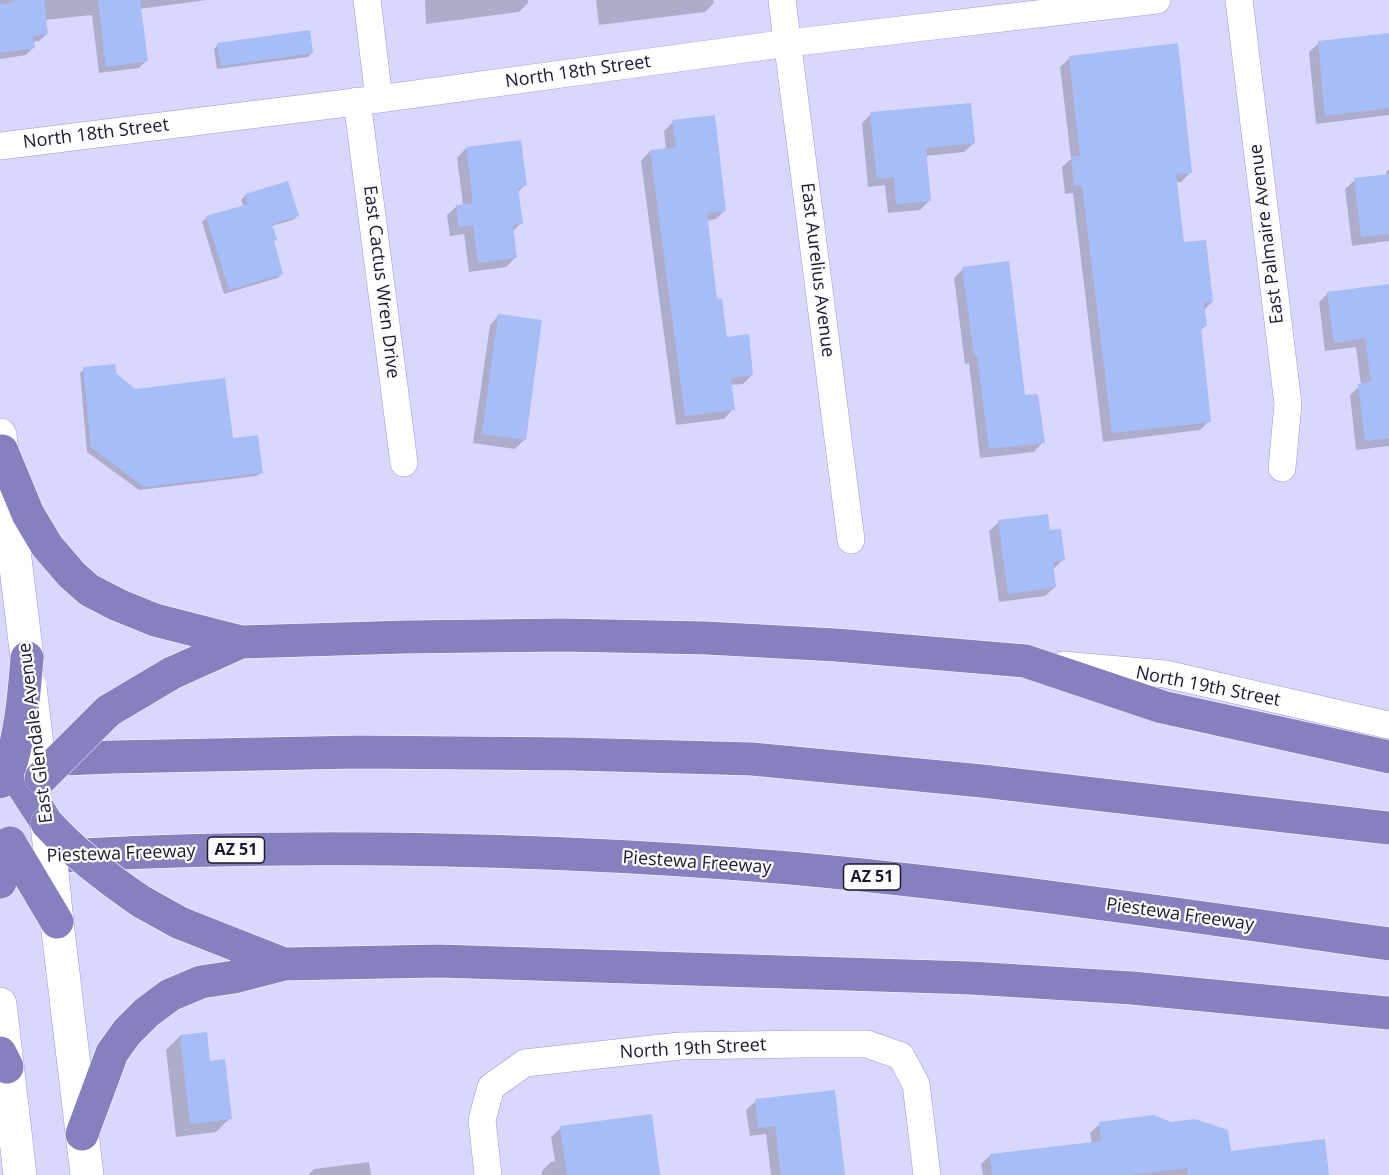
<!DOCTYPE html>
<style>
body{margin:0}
canvas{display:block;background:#dad7fe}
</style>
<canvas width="1389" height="1175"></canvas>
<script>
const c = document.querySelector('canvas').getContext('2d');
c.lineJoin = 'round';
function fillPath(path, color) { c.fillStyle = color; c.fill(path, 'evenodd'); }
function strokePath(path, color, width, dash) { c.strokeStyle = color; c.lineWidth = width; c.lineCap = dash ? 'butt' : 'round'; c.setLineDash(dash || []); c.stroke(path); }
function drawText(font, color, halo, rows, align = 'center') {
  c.font = font + ' "Open Sans",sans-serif'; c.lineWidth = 4.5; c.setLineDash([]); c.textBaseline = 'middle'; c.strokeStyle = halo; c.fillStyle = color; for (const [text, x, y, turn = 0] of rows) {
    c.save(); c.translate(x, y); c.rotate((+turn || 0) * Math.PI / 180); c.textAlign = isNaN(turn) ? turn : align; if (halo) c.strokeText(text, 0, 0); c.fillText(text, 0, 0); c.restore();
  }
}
fillPath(new Path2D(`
 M0,0H207L139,9L146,61L139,68L99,73L92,15L45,20L47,34L39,41L33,42V48L26,55L0,59Z
 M425,0H528V3L519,12L426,24Z
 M596,0H713L714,3L705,12L599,25Z
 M1389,34V115L1316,124L1309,52L1319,43Z
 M218,45L312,53L308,57L217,69L214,49Z
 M1070,58L1191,172L1181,182H1175L1183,244L1212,302L1204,310L1206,325L1200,331L1209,421L1200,430L1103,442L1073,193L1065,194L1062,167L1071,159L1060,67Z
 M871,114L974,143L964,152L925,156L929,201L920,210L888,213L885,185L868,187L862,123Z
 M673,122L725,210L716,219L707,221L716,300L726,339L752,375L743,384L730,385L733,409L724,419L676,425L641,161L650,151L666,150L664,131Z
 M466,148L525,185L517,193L521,223L512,232L515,258L506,267L469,272L464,234L450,236L447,215L457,206L463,205L457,158Z
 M1389,169V241L1352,246L1345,189L1355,180L1387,176L1386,172Z
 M246,195L297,216L293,220L271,226L272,242L282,274L277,278L224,294L202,222L206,218L244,207L241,200Z
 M963,269L1043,442L1034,452L980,458L969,363L965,364L954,278Z
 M1389,285V446L1356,450L1350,395L1361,385L1356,347L1325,351L1319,302L1328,293Z
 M499,315L540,321L524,440L515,449L473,443L490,325Z
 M84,369L114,374L135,390L231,440L261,472L257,476L139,490L87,452L80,373Z
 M999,522L1049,532L1064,559L1053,569L1055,587L1045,596L999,602L989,531Z
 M180,1036L209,1062L230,1118L216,1132L176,1137L166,1050Z
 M756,1101L843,1175H771L766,1134L750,1136L746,1110Z
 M1100,1124L1230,1153L1328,1175H983L981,1164L991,1155L1092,1143L1090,1133Z
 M561,1128L659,1175H542V1171L551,1162L555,1161L551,1137Z
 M369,1162L371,1175H308L314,1169Z`), '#0003');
fillPath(new Path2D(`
 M13,0H44L48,34L33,36L35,48L0,53V4L11,3Z
 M98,0H140L148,61L106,67Z
 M310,30L313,53L221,66L217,43Z
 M1389,33V108L1325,116L1318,41Z
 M1178,43L1192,173L1176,174L1184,242L1206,240L1213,302L1204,303L1207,326L1201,327L1211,422L1112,433L1082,185L1074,186L1071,157L1080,156L1069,56Z
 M971,103L975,143L926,148L931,201L896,204L894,177L877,179L870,112Z
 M715,115L726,211L707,213L717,299L722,298L727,337L749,334L753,375L731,378L735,410L685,416L650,150L676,147L672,120Z
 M521,140L527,186L518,187L523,224L513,225L517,258L478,263L473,225L459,227L456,205L473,203L466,147Z
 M1389,174V234L1361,237L1354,178Z
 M288,181L299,216L272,224L277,240L274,241L283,274L229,290L206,216L248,204L245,194Z
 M1009,261L1025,395L1038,394L1045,443L989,449L977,355H974L962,267Z
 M1389,284V438L1365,441L1358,384L1371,382L1365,338L1334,343L1327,292Z
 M498,314L542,320L526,440L482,434Z
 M115,364L116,373L135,389L225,378L233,438L258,435L263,473L144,487L91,447L83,367Z
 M1048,514L1050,530L1061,529L1065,560L1053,562L1056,587L1008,594L998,520Z
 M207,1032L210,1061L225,1059L232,1119L190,1124L180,1035Z
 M835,1090L845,1175H781L775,1126L758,1128L755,1099Z
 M652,1114L660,1175H567L560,1126Z
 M1153,1115L1171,1122L1195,1119L1228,1130L1231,1151L1325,1139L1329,1175H1188L1187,1168L1130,1175H992L990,1154L1101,1141L1099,1122Z`), '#a6bdf8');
const street = new Path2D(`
 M367,0L379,99
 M782,0L851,540
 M1239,0L1288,404L1282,468
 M357,101L404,463
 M0,146L379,99L788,43L1157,0
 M1063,665L1165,674L1389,725
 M488,1175L482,1120L491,1087L525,1063L680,1046L805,1044H867L901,1056L916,1084L927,1175`);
const secondary = new Path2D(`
 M0,435L27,658
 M57,922L87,1175
 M0,1004L20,1175`);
const highway = new Path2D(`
 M2,451L28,514L47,546L72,575L89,590L118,605L155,620L241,642L406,637L562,635L706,638L836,645L1025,661L1162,707L1389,757
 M172,673L241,642
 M41,760L113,757L359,752L573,754L752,759L982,781L1389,828
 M0,782L10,766L47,823
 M58,856C302,843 547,848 790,868C990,886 1190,916 1389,944
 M142,902L180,923L284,964
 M0,1053L7,1067
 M82,1134L112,1053L127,1032L146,1013L170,995L201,982L234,977L284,964L439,961L971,978L1132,988L1389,1013`);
strokePath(street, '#9b96d3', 28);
strokePath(secondary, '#9b96d3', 34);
strokePath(highway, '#fff', 34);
strokePath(street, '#fff', 27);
strokePath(secondary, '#fff', 33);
strokePath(highway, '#8780bf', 33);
const secondaryBridge = new Path2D(`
 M30,687L41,778
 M47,823L57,922`);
const highwayBridge = new Path2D(`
 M10,766C21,731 24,695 27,658
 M41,778L108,711L172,673
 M47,823C75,854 108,879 142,902
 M10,843L57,922
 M0,882L10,843`);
strokePath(secondaryBridge, '#9b96d3', 34, []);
strokePath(highwayBridge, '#fff', 34, []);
strokePath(secondaryBridge, '#fff', 33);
strokePath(highwayBridge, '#8780bf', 33);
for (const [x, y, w] of [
 [236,850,57],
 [872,877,57]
]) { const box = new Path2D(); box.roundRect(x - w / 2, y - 13, w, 26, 4.5); c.fillStyle = '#fdfdfd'; c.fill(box); strokePath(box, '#1b1830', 1.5); }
drawText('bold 16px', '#1b1830', null, [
 ["AZ 51",236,850],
 ["AZ 51",872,877]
]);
drawText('18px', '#1b1830', '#fdfdfd', [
 ["North 18th Street",578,72,-8],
 ["North 18th Street",96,134,-7],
 ["East Palmaire Avenue",1267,234,-97],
 ["East Aurelius Avenue",817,270,83],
 ["East Cactus Wren Drive",381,282,83],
 ["North 19th Street",1208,687,11],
 ["East Glendale Avenue",36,733,-97],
 ["Piestewa Freeway",121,854,-2],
 ["Piestewa Freeway",697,863,4],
 ["Piestewa Freeway",1180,915,8],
 ["North 19th Street",693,1049,-3]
]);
</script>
